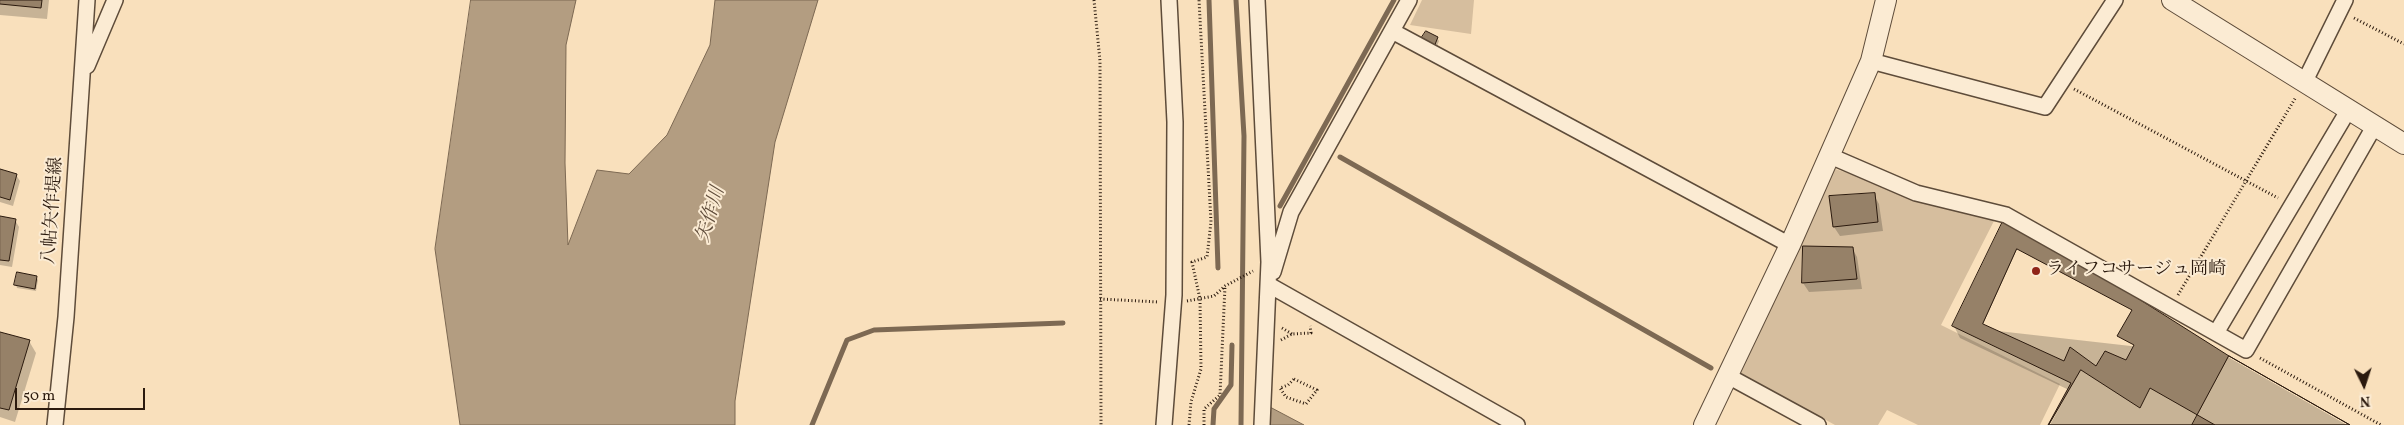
<!DOCTYPE html>
<meta charset="utf-8">
<style>
body{margin:0}
#map{position:relative;width:2404px;height:425px;overflow:hidden;background:#f9e0bc;font-family:Vollkorn,serif}
canvas{display:block}
.north{position:absolute;left:2339px;top:360px;width:50px;height:50px;-webkit-text-stroke:4px #fbebd3;paint-order:stroke;rotate:176deg;font-size:14px;font-weight:700;line-height:20px;text-align:center;color:#2b1a0e}
.north::after{content:'';display:block;margin:auto;width:18px;height:22px;background:#2b1a0e;clip-path:polygon(50% 0,100% 100%,50% 72%,0 100%)}
.scale{position:absolute;left:15px;top:388px;width:130px;height:22px;box-sizing:border-box;border:2px solid #2b1a0e;border-top:0;padding-left:6px;font-size:15px;line-height:18px;white-space:nowrap;color:#2b1a0e;-webkit-text-stroke:4px #fbebd3;paint-order:stroke}
</style>
<div id="map">
<canvas width="2404" height="425"></canvas>
<div class="north">N</div>
<div class="scale">50 m</div>
</div>
<script>
const c = document.querySelector('canvas').getContext('2d');
c.lineJoin = 'round';
function fillPath(path, color) { c.fillStyle = color; c.fill(path, 'evenodd'); }
function strokePath(path, color, width, dash) { c.strokeStyle = color; c.lineWidth = width; c.lineCap = dash ? 'butt' : 'round'; c.setLineDash(dash || []); c.stroke(path); }
function drawText(font, color, halo, rows, align = 'center') {
  c.font = font + ' Vollkorn,"Noto Serif JP",serif'; c.lineWidth = 4; c.setLineDash([]); c.textBaseline = 'middle'; c.strokeStyle = halo; c.fillStyle = color; for (const [text, x, y, turn = 0] of rows) {
    c.save(); c.translate(x, y); c.rotate((+turn || 0) * Math.PI / 180); c.textAlign = isNaN(turn) ? turn : align; if (halo) c.strokeText(text, 0, 0); c.fillText(text, 0, 0); c.restore();
  }
}
fillPath(new Path2D(`
 M1422,0H1474L1471,34L1410,25Z
 M1835,169L1995,219L1941,325L2060,384L2040,425H1918L1887,410L1878,425H1835L1739,372Z`), '#d6be9e');
const water = new Path2D(`
 M471,0H576L566,45L565,163L568,245L597,170L629,174L667,135L710,45L715,0H818L775,142L735,401V425H460L435,249Z
 M1268,406L1304,425H1268Z`);
fillPath(water, '#b39d81');
strokePath(water, '#7d6953', 1);
fillPath(new Path2D(`
 M0,0H49L47,19L0,15Z
 M1437,38L1439,41L1436,49L1423,43Z
 M0,170L16,175L20,181L13,206L0,202Z
 M1874,195L1879,204L1883,231L1840,236L1834,227Z
 M0,218L15,220L19,227L12,267L0,265Z
 M1805,247L1852,248L1857,257L1862,289L1809,292L1803,283Z
 M36,277L38,280L36,291L17,288L16,285Z
 M1954,326L2228,357L2347,425H2050L2069,390L1960,338Z
 M0,333L29,341L36,353L15,422L0,417Z`), '#0003');
strokePath(new Path2D(`
 M1209,0L1218,268
 M1236,0L1244,136L1241,425
 M1340,157L1711,368
 M1280,206L1394,0
 M812,425L847,340L874,330L1063,323
 M1213,425L1214,409L1231,385L1232,345`), '#7d6953', 5);
const building = new Path2D(`
 M0,0H42L41,8L0,4Z
 M1426,31L1438,37L1434,47L1420,40Z
 M0,169L17,174L10,200L0,197Z
 M1875,193L1878,222L1833,227L1829,196Z
 M2006,215L2229,356L2350,425H2048L2071,383L1952,326Z
 M0,216L16,219L9,261L0,260Z
 M1803,246L1853,247L1857,279L1802,283Z
 M2017,249L2132,310L2117,336L2134,345L2126,360L2105,351L2096,366L2070,347L2064,361L1983,324Z
 M17,272L37,276L35,289L14,285Z
 M0,332L30,340L9,410L0,408Z
 M2229,356L2350,425H2192Z
 M2081,370L2140,408L2150,388L2215,425H2049Z`);
fillPath(building, '#968168');
strokePath(building, '#2b1a0e', 1);
const minor = new Path2D(`
 M1257,0L1269,262L1262,425
 M1392,31L1790,245
 M1871,61L2045,107L2115,0
 M87,66L115,0
 M2304,83L2345,0
 M1828,155L1916,193L2006,215L2246,350L2375,125
 M1273,272L1291,212L1409,0
 M1269,285L1517,425
 M2216,333L2349,109
 M1728,376L1818,425
 M55,425L66,317L87,0
 M1164,425L1174,295L1175,122L1169,0`);
const tertiary = new Path2D(`
 M2172,0L2404,144
 M1704,425L1790,245L1871,61L1886,0`);
strokePath(minor, '#5e4c3a', 18);
strokePath(tertiary, '#5e4c3a', 22);
strokePath(new Path2D(`
 M1094,0L1100,61L1101,425
 M2354,18L2404,44
 M2074,89L2278,198
 M2178,295L2296,97
 M1100,299L1159,302
 M1187,301L1214,296L1225,286L1253,271
 M1282,328L1292,334
 M1281,340L1292,334L1311,333L1310,326
 M2260,358L2381,425
 M1294,379L1317,390L1306,404L1286,397L1280,388L1288,385Z
 M1189,425L1191,402L1201,369L1200,299L1192,262L1207,257L1211,222L1199,0
 M1204,425V409L1220,395L1225,286`), '#2b1a0e', 3, [1, 2.5]);
strokePath(minor, '#fbebd3', 15);
strokePath(tertiary, '#fbebd3', 20);
for (const [x, y, r, color] of [
 [2036,271,5,"#8f2418"]
]) { const dot = new Path2D(); dot.arc(x, y, r, 0, 2 * Math.PI); c.fillStyle = color; c.fill(dot); strokePath(dot, '#fbebd3', 2); }
drawText('18px', '#2b1a0e', '#fbebd3', [
 ["八帖矢作堤線",54,211,-86]
]);
drawText('18px', '#2b1a0e', '#fbebd3', [
 ["ライフコサージュ岡崎",2046,271]
], 'left');
drawText('italic 19px', '#614e3c', '#fbebd3', [
 ["矢作川",712,215,-73]
]);
</script>
